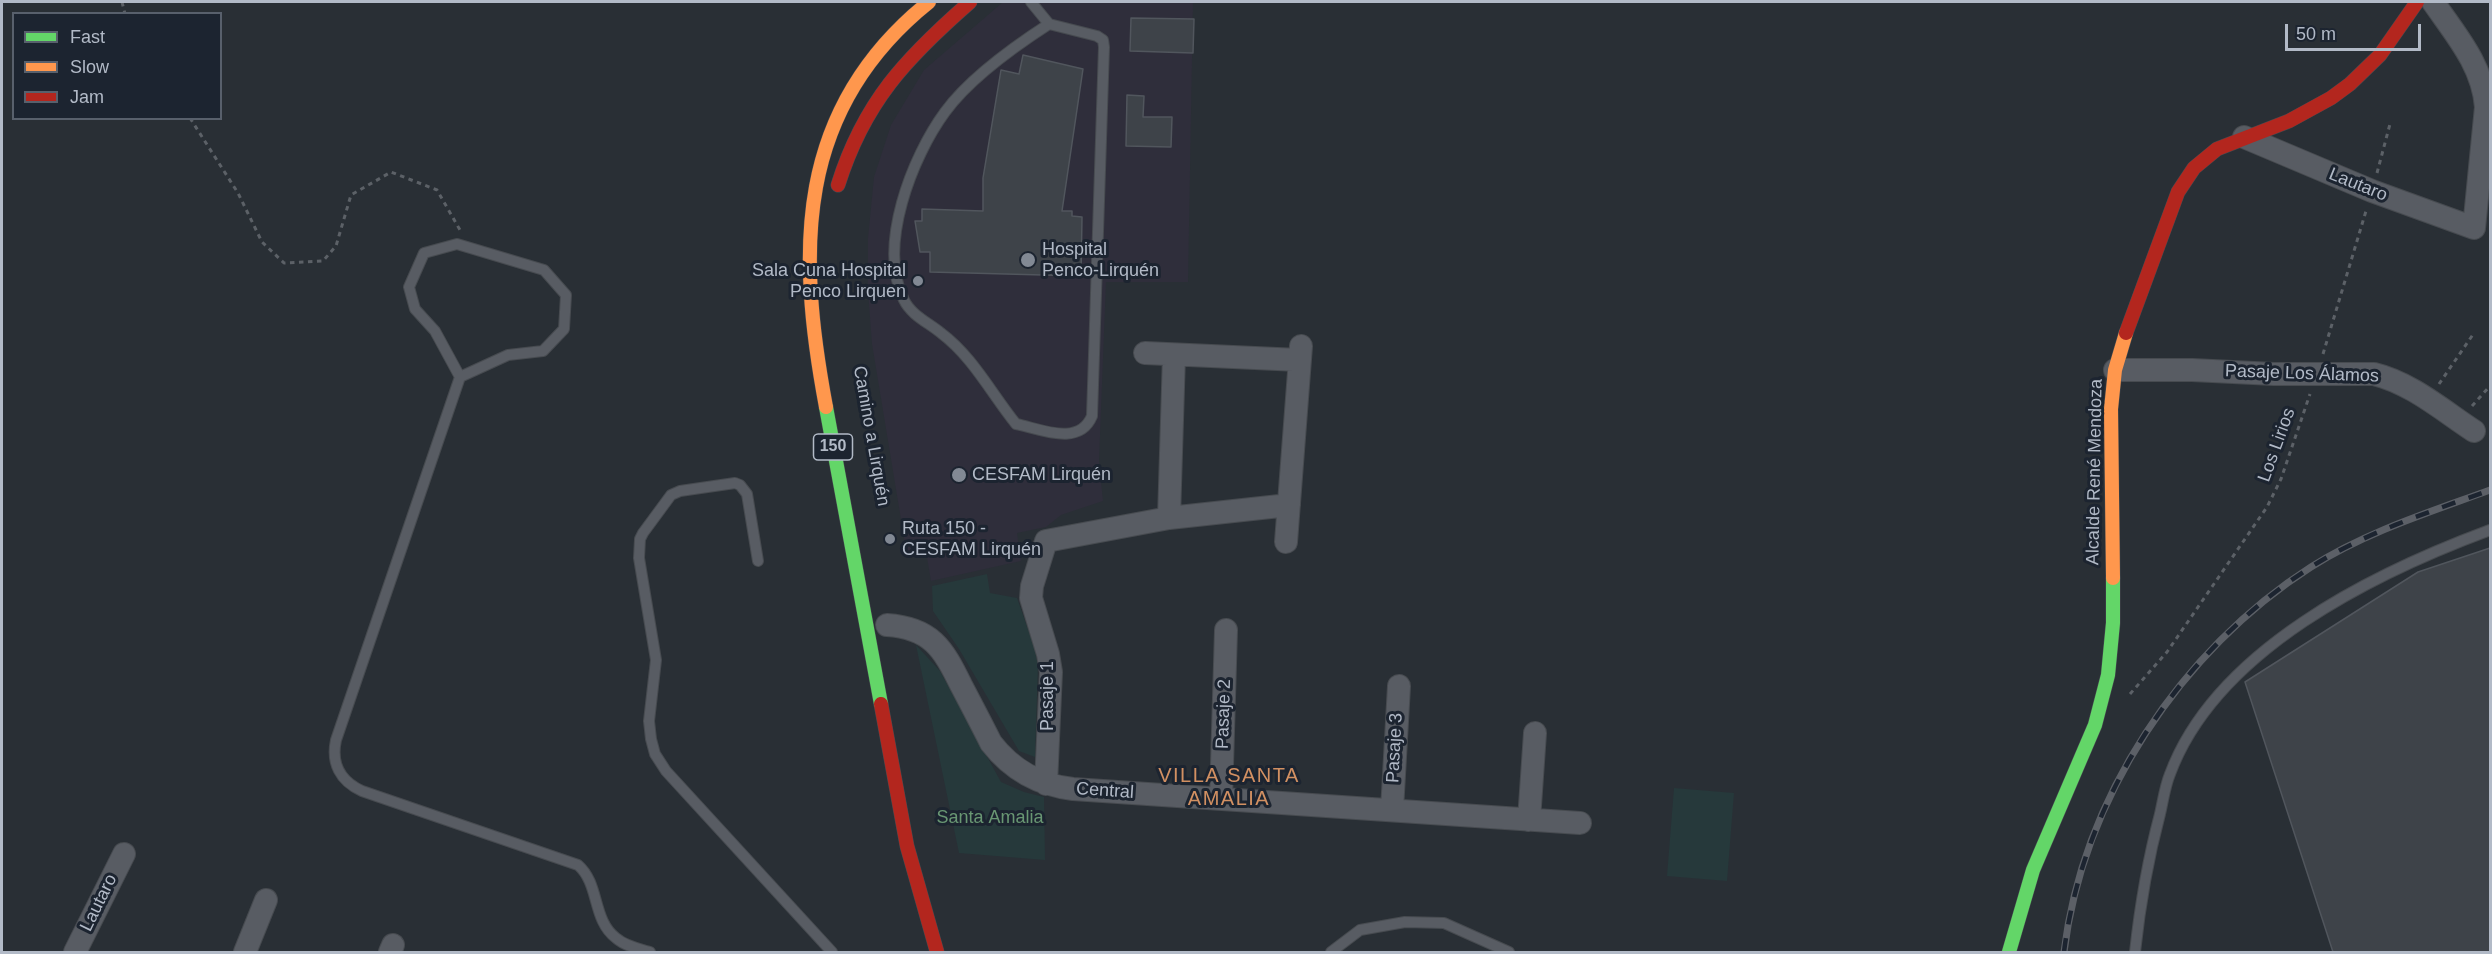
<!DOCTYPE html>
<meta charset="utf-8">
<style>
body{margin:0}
#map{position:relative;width:2492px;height:954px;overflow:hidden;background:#292f35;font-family:Helvetica,sans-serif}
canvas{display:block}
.frame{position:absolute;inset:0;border:3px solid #b2bac7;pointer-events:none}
.legend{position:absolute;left:12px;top:12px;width:210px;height:108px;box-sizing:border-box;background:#1c2430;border:2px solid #58606c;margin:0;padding:8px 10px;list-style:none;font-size:18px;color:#b2bac7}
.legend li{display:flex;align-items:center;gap:12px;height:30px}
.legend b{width:30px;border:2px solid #58606c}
.scale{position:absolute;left:2285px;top:24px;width:136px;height:27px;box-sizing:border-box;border:3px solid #b2bac7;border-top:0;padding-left:8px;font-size:18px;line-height:21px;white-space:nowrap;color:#b2bac7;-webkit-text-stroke:4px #1c2430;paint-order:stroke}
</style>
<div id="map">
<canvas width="2492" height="954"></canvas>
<div class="frame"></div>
<ul class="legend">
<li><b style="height:8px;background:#63d668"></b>Fast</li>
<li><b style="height:8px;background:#ff974d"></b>Slow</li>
<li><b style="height:8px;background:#b3261e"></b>Jam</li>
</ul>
<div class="scale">50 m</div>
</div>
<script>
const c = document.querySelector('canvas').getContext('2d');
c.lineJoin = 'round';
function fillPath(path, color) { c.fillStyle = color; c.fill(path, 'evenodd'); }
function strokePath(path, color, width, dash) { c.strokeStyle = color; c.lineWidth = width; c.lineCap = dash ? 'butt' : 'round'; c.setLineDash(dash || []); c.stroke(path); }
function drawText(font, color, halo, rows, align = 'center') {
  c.font = font + ' Helvetica,sans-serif'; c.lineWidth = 6; c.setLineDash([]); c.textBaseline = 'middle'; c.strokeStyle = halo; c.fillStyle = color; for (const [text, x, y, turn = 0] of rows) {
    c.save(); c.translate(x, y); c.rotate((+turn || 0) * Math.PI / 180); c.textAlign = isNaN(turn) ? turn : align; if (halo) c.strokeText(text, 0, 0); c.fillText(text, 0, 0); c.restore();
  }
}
fillPath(new Path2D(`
 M1003,2H1193L1188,282H1106L1099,461L1103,501L1061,515L1046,527L1017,533L1021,561L931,581L926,552L907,556L872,344L868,291V238L874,177L891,125L924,70Z`), '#2f2e3b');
fillPath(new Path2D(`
 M987,574L990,593L1017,598L1034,646L1038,666L1035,757L1019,751L959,649L933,611L932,586Z
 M916,645L940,671L1001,782L1024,792L1044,797L1045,860L959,853Z
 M1674,788L1734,793L1727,881L1667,876Z`), '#26393b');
const building = new Path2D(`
 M1131,18L1194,19L1193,53L1130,51Z
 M1023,55L1083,69L1062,211H1072V216L1082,217L1081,276L930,272V252H920L915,221H922V209L983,211V178L1001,70L1019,74Z
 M1127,95L1144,96L1143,117H1172L1171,147L1126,146Z
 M2490,548V952H2333L2245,682L2418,572Z`);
fillPath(building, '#3e4349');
strokePath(building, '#51565d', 1.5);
const lane = new Path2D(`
 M1031,2L1049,24L1097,36L1103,40L1104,47L1092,416C1079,447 1041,429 1016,424C991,393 973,357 941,333C929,323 911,315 904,300C877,246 912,157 945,112C969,79 1015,46 1049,24
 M460,377L435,331L415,309L409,287L424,253L457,244L544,270L566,295L564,329L543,351L508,355L460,377L336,740C331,763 340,781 362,791L578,865C600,884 592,920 616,938C625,946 639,949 650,952
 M758,561L747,494L740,485L735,483L680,491L671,495L643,533L640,539L639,558L656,660L649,721L651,739L655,754L666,771L832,952
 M1331,952L1360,930L1405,922L1444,923L1509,952
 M2135,952C2140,906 2148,859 2160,814C2163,801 2165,786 2170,774C2216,650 2374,573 2490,530`);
const street = new Path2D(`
 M2244,137L2372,191L2474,228L2486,107C2483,66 2456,35 2433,2
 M1145,353L1299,360
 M2115,370H2192L2274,374H2374C2411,383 2442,410 2474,431
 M1169,518L1174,355
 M1286,542L1301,346
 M887,625C931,628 943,648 961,685C971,704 981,723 991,743C1012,770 1038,785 1073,789L1580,823
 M1046,784L1051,672L1048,654L1031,598L1032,586L1046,541L1169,518L1289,505
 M1221,799L1226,630
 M1392,810L1399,686
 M1529,820L1535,733
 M75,952L124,854
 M245,952L266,900
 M390,952L393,945`);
const fast = new Path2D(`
 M826,407L881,704
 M2009,952L2033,870L2095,725L2108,675L2113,623V578`);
const slow = new Path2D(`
 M826,407C797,252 794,110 929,2
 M2113,578L2111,409L2115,370L2126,333`);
const jam = new Path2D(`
 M838,185C864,102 906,58 970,2
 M2126,333L2178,192L2194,168L2217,149L2289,121L2331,98L2350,84L2380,55L2417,2
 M881,704L907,846L937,952`);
strokePath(lane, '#474b50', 12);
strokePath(street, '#474b50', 24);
strokePath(fast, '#474b50', 15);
strokePath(slow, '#474b50', 15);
strokePath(jam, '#474b50', 15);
strokePath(new Path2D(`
 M122,2L125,14
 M190,118L238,193L262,242L284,263L323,261L336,246L351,195L391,172L437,190L460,230
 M2377,173L2390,124
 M2323,354L2366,211
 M2439,384L2474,333
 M2472,406L2490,386
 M2130,694L2167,652L2267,507L2281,479L2310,394`), '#5c6167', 3, [4.5, 4.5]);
strokePath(lane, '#585c63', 10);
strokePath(street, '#585c63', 22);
strokePath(fast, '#63d668', 14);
strokePath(slow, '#ff974d', 14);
strokePath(jam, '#b3261e', 14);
const rail = new Path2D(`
 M2064,952C2083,798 2181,650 2311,567C2366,532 2430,512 2490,490`);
strokePath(rail, '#5c6067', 7);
strokePath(rail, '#1c2430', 4.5, [14]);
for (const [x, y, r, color] of [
 [1028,260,8,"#828994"],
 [918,281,6,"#828994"],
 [959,475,8,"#828994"],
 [890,539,6,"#828994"]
]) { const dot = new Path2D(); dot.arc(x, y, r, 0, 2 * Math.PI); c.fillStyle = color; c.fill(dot); strokePath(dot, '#1c2430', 2); }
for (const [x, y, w] of [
 [833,447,39]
]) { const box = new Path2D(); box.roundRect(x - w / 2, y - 13, w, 26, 4.5); c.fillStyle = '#1c2430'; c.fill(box); strokePath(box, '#b2bac7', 1.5); }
drawText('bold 16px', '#b2bac7', null, [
 ["150",833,447]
]);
drawText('18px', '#b2bac7', '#1c2430', [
 ["Lautaro",2358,185,22],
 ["Pasaje Los Álamos",2302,374,2],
 ["Camino a Lirquén",871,436,80],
 ["Los Lirios",2277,445,-70],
 ["Alcalde René Mendoza",2095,472,-89],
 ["Pasaje 1",1048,696,-90],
 ["Pasaje 2",1224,714,-88],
 ["Pasaje 3",1395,748,-87],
 ["Central",1105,791,4],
 ["Lautaro",99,903,-64]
]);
drawText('18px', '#b2bac7', '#1c2430', [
 ["Hospital",1042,250],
 ["Penco-Lirquén",1042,271],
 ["Sala Cuna Hospital",906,271,"right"],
 ["Penco Lirquen",906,292,"right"],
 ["CESFAM Lirquén",972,475],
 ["Ruta 150 -",902,529],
 ["CESFAM Lirquén",902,550]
], 'left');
drawText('18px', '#699773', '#1c2430', [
 ["Santa Amalia",990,818]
]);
c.letterSpacing = '1.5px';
drawText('20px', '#d29062', '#1c2430', [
 ["VILLA SANTA",1229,776],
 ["AMALIA",1229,799]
]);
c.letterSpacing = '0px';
</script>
